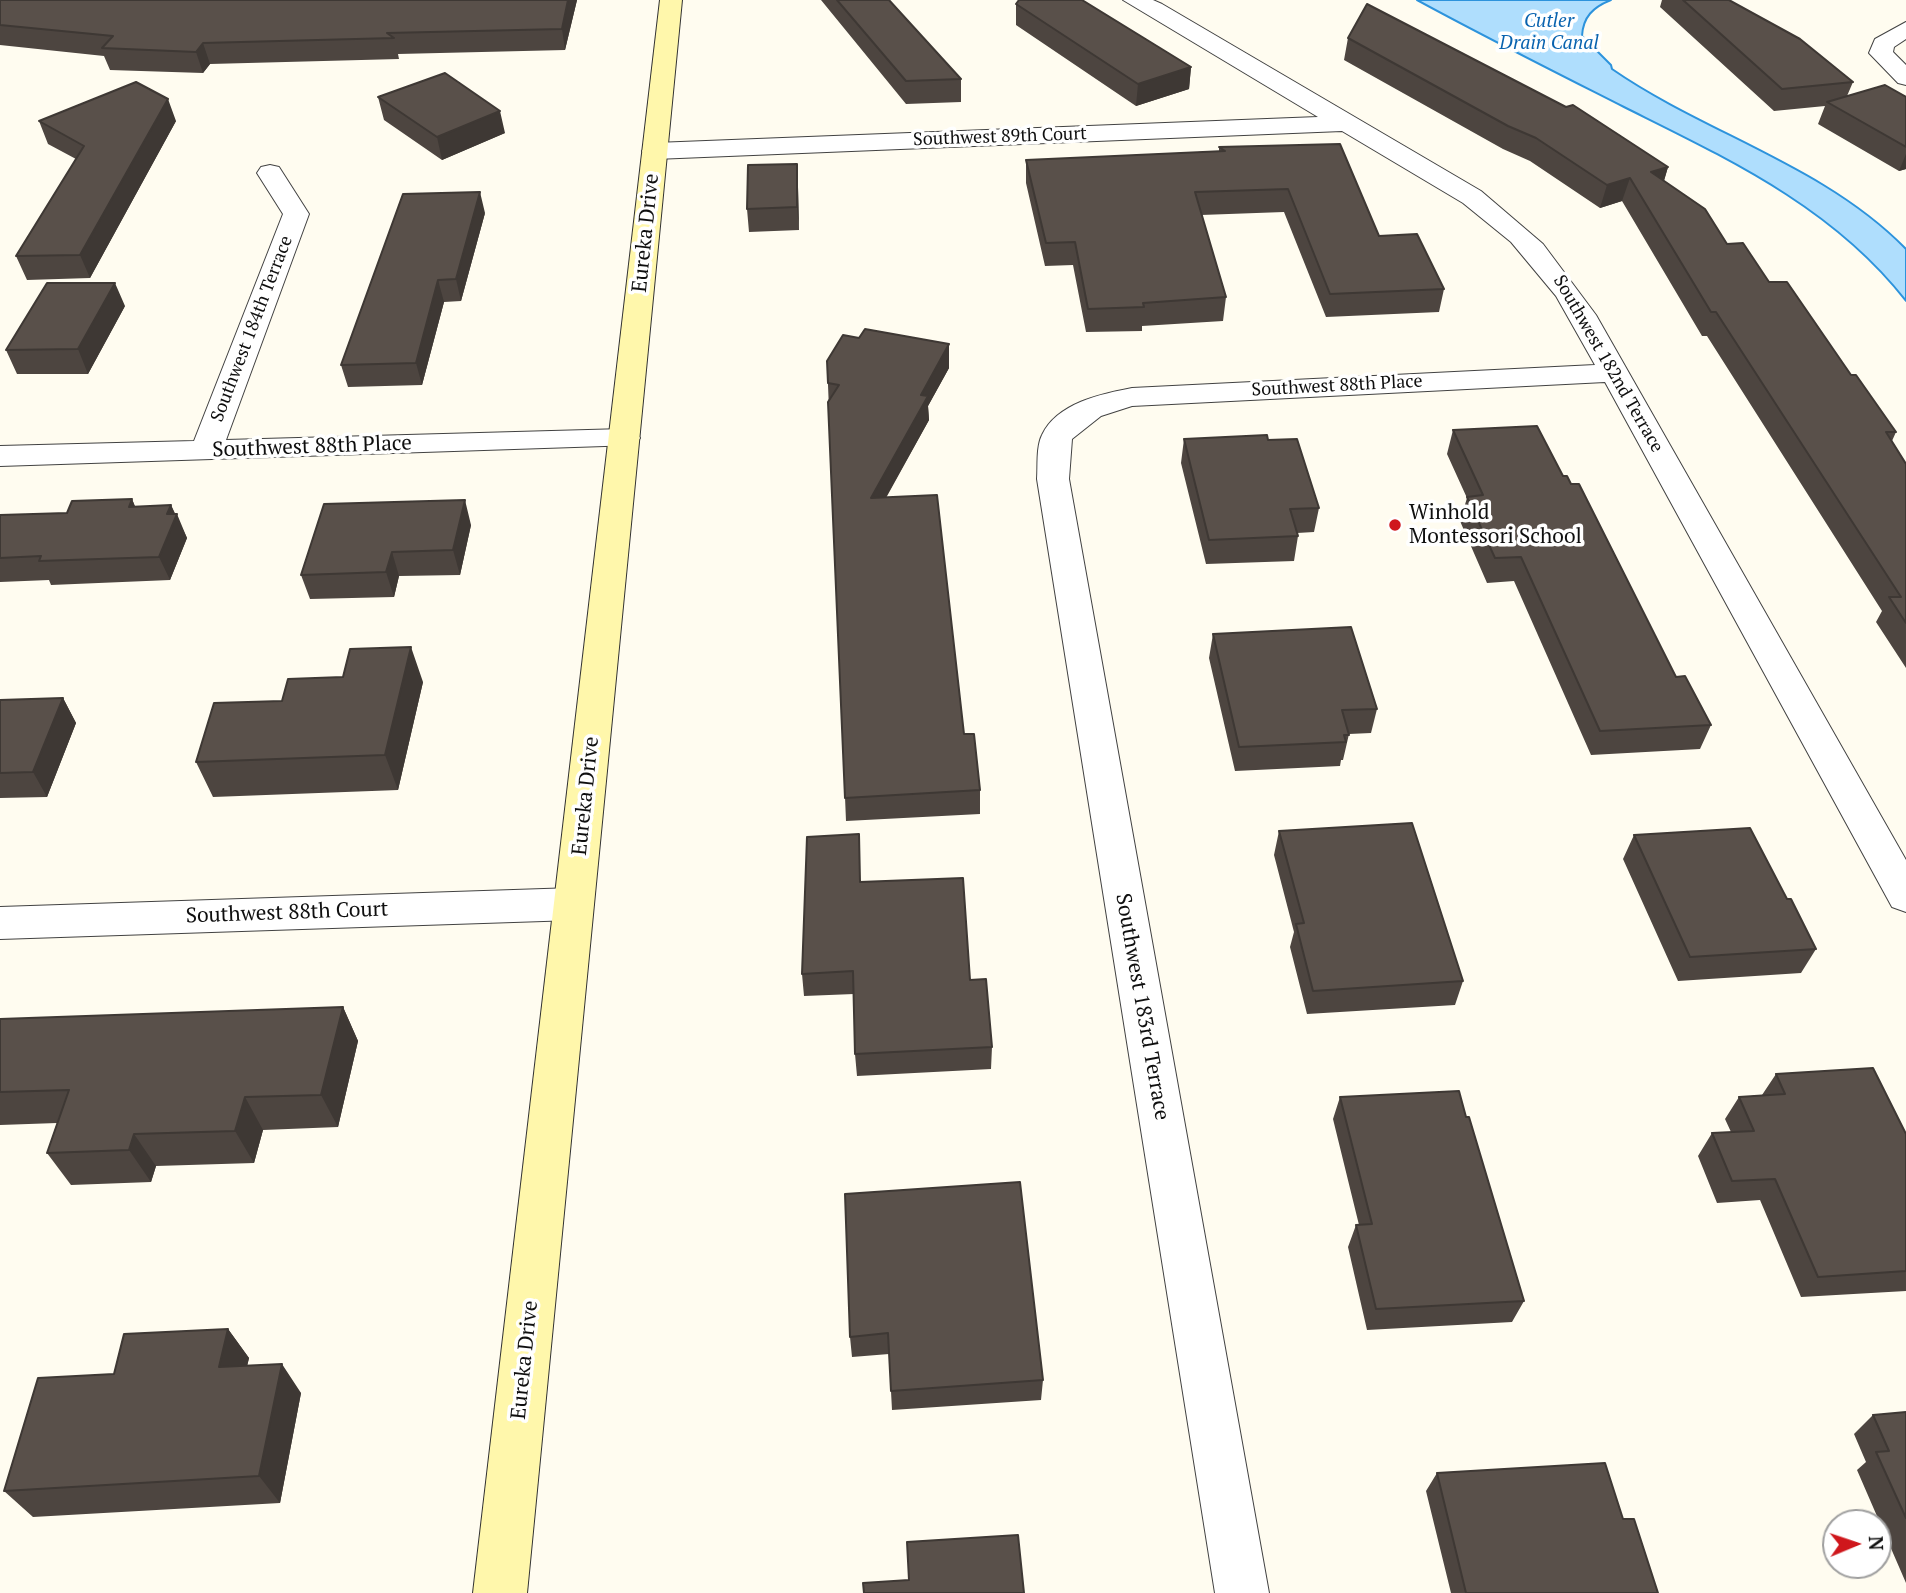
<!DOCTYPE html>
<style>
body{margin:0}
#map{position:relative;width:1906px;height:1593px;overflow:hidden;background:#fffcf0;font-family:"PT Serif",serif}
canvas{display:block}
.north{position:absolute;left:1822px;top:1509px;width:70px;height:70px;box-sizing:border-box;background:#fff;border:2px solid #9f9f9f;border-radius:50%;rotate:88deg;font-size:19px;font-weight:700;line-height:28px;text-align:center;color:#0f0f0f}
.north::after{content:'';display:block;margin:auto;width:24px;height:32px;background:#cf171c;clip-path:polygon(50% 0,100% 100%,50% 72%,0 100%)}
</style>
<div id="map">
<canvas width="1906" height="1593"></canvas>
<div class="north">N</div>
</div>
<script>
const c = document.querySelector('canvas').getContext('2d');
c.lineJoin = 'round';
function fillPath(path, color) { c.fillStyle = color; c.fill(path, 'evenodd'); }
function strokePath(path, color, width, dash) { c.strokeStyle = color; c.lineWidth = width; c.lineCap = dash ? 'butt' : 'round'; c.setLineDash(dash || []); c.stroke(path); }
function drawText(font, color, halo, rows, align = 'center') {
  c.font = font + ' "PT Serif",serif'; c.lineWidth = 7; c.setLineDash([]); c.textBaseline = 'middle'; c.strokeStyle = halo; c.fillStyle = color; for (const [text, x, y, turn = 0] of rows) {
    c.save(); c.translate(x, y); c.rotate((+turn || 0) * Math.PI / 180); c.textAlign = isNaN(turn) ? turn : align; if (halo) c.strokeText(text, 0, 0); c.fillText(text, 0, 0); c.restore();
  }
}
const water = new Path2D(`
 M1417,0H1611C1593,7 1583,17 1582,36L1611,65L1612,69C1706,134 1824,165 1906,249V301C1833,207 1728,159 1624,107C1555,72 1485,37 1417,0Z`);
fillPath(water, '#afdefd');
strokePath(water, '#2d93dc', 2);
const street = new Path2D(`
 M1123,0H1153L1162,4L1481,191L1543,244L1596,315L1906,860V912L1892,907L1605,382L1132,406L1101,416L1072,439L1069,479L1269,1593H1215L1037,479C1038,466 1036,447 1042,435C1057,403 1101,394 1132,388L1595,365L1556,296L1511,242L1463,203L1342,131L655,159L646,156L642,151L646,146L655,143L1318,117Z
 M1906,22V39L1894,47L1893,52L1906,65V85L1898,83L1869,53L1875,39Z
 M270,165L279,167L309,214L226,440L624,429L635,431L640,438L635,445L0,466V446L194,441L283,214L257,173L261,167Z
 M574,888L588,893L594,904L588,915L574,920L0,939V907Z`);
const secondary = new Path2D(`
 M660,0H682L527,1593H473Z`);
strokePath(street, '#424242', 2);
strokePath(secondary, '#313131', 2);
fillPath(street, '#fff');
fillPath(secondary, '#fff7ab');
fillPath(new Path2D(`
 M0,0H577L565,50L398,54L399,59L210,64L203,73L110,70L104,56L0,45Z
 M821,0H889L961,79V102L906,104Z
 M1662,0H1729L1853,82L1847,96L1906,97V169L1899,171L1818,124L1825,106L1774,111L1660,7Z
 M1016,4L1191,67L1189,89L1136,106L1016,25Z
 M1348,38L1668,167L1664,181L1727,244L1769,282L1851,375L1896,432L1892,441L1906,464V668L1876,622L1882,611L1707,336H1702L1622,201L1600,208L1530,161L1503,149L1344,60Z
 M378,97L505,133L442,160L384,120Z
 M39,121H176L90,278L27,280L16,256L76,159L48,144Z
 M1219,147L1379,236L1444,289L1439,312L1326,317L1284,212L1201,215L1226,297L1223,321L1142,326V331L1086,332L1073,265L1045,266L1026,183V160L1219,151Z
 M798,187L799,230L749,232L747,209Z
 M485,213L461,301L444,302L422,385L348,387L341,365Z
 M125,306L88,374H17L6,350Z
 M859,338L949,344V368L928,406L929,420L886,498L964,734L980,790V814L846,821L827,361Z
 M1453,430L1563,476L1676,677L1711,725L1700,749L1591,755L1514,581L1487,583L1460,521L1467,498L1447,454Z
 M1184,439L1268,440L1319,508L1314,532L1297,533L1298,536L1294,561L1206,564L1181,463Z
 M132,499L135,507L171,505L187,538L170,580L51,585L49,580L0,582V515L67,513Z
 M471,525L460,575L399,576L394,597L310,599L301,575Z
 M1213,634L1377,709L1371,733L1349,734L1343,760H1341L1340,766L1235,771L1209,658Z
 M423,682L398,790L213,797L196,762L282,701Z
 M63,698L76,723L47,797L0,798V700Z
 M1279,831L1463,981L1455,1005L1307,1014L1290,947L1294,932L1274,855Z
 M1634,835L1787,899L1816,949L1801,973L1678,981L1623,859Z
 M861,882L970,980L992,1047L991,1069L857,1076L855,1054L854,994L804,996L802,974Z
 M343,1007L358,1041L338,1127L263,1130L254,1163L156,1166L151,1182L71,1185L47,1153L57,1123L0,1125V1019Z
 M1776,1074L1906,1134V1291L1801,1297L1760,1200L1717,1203L1698,1156L1712,1133L1731,1132L1725,1119L1739,1097L1762,1095Z
 M1340,1097L1466,1117L1524,1301L1512,1322L1367,1330L1348,1247L1356,1225H1359L1333,1119Z
 M845,1194L1043,1380L1041,1400L892,1410L889,1354L852,1357L850,1337Z
 M228,1329L249,1358L247,1366L301,1393L280,1503L33,1517L4,1491L114,1374Z
 M1906,1412V1583L1857,1470L1866,1462L1854,1434L1873,1415Z
 M1437,1473L1623,1519L1658,1593H1451L1426,1491Z`), '#4d4540');
fillPath(new Path2D(`
 M568,0H577L565,50L562,29Z
 M203,43L210,64L203,73L196,52Z
 M1191,67L1189,89L1136,106L1138,84Z
 M168,99L176,121L90,278L80,255Z
 M500,111L505,133L442,160L437,137Z
 M1906,154V169L1899,171Z
 M797,164L798,187L799,230L797,207Z
 M1668,167L1661,190L1651,172Z
 M1630,178L1622,201L1600,208L1607,185Z
 M480,192L485,213L461,301L456,279Z
 M438,280L444,302L422,385L416,363Z
 M115,283L125,306L88,374L78,349Z
 M949,344V368L928,406L929,420L872,522L871,498L921,395Z
 M132,499L142,523L129,507Z
 M465,500L471,525L460,575L453,550Z
 M171,505L176,517L177,514L187,538L170,580L159,557L167,514Z
 M392,552L399,576L394,597L386,572Z
 M411,647L423,682L398,790L385,755Z
 M63,698L76,723L47,797L33,772Z
 M343,1007L358,1041L338,1127L321,1095Z
 M245,1097L263,1130L254,1163L235,1131Z
 M134,1134L156,1166L151,1182L129,1150Z
 M228,1329L249,1358L240,1396L219,1367Z
 M282,1364L301,1393L280,1503L259,1476Z`), '#3e3834');
const building = new Path2D(`
 M0,0H568L562,29L387,33L394,38L203,43L196,52L102,48L113,36L0,25Z
 M837,0H889L961,79L906,81Z
 M1019,0H1082L1191,67L1138,84L1016,4Z
 M1683,0H1729L1800,39L1853,82L1782,89Z
 M1367,4L1566,107L1573,105L1668,167L1651,172L1705,209L1727,244L1743,243L1769,282H1787L1851,375H1856L1896,432H1886L1906,464V623L1889,597H1901L1716,312H1711L1630,178L1607,185L1536,138L1508,126L1348,38Z
 M445,73L500,111L437,137L378,97Z
 M136,82L168,99L80,255L16,256L84,146L39,121Z
 M1885,85L1906,97V147L1827,102Z
 M1340,144L1379,236L1417,234L1444,289L1330,294L1288,189L1195,192L1226,297L1143,303L1144,307L1088,309L1075,242L1046,243L1026,160L1225,151L1219,147Z
 M797,164V207L747,209L748,165Z
 M480,192L456,279L438,280L416,363L341,365L403,194Z
 M47,283H115L78,349L6,350Z
 M865,329L949,344L921,395L928,396L871,498L937,495L964,734H974L980,790L845,798L828,402L839,385L828,383L827,361L843,335L859,338Z
 M1537,426L1563,476H1567L1571,484H1579L1676,677L1685,676L1711,725L1600,731L1521,557L1495,558L1467,497L1483,495L1453,430Z
 M1267,435L1268,440L1297,439L1319,508L1290,509L1298,536L1209,540L1184,439Z
 M132,499L129,507L171,505L167,514H177L159,557L39,561L41,556L0,558V515L67,513L72,501Z
 M465,500L453,550L392,552L386,572L301,575L324,504Z
 M1351,627L1377,709L1342,710L1349,735H1344L1346,742L1239,747L1213,634Z
 M411,647L385,755L196,762L214,703L282,701L288,679L343,677L350,649Z
 M63,698L33,772L0,773V700Z
 M1412,823L1463,981L1313,991L1296,924L1304,923L1279,831Z
 M1750,828L1787,899H1791L1816,949L1690,957L1634,835Z
 M859,834L860,882L963,878L970,980L986,979L992,1047L855,1054L853,971L802,974L807,837Z
 M343,1007L321,1095L245,1097L235,1131L134,1134L129,1150L47,1153L69,1090L0,1092V1019Z
 M1873,1068L1906,1134V1271L1818,1277L1775,1179L1732,1181L1712,1133L1754,1131L1739,1097L1785,1094L1776,1074Z
 M1459,1091L1466,1117H1469L1524,1301L1376,1309L1356,1225L1372,1224L1340,1097Z
 M1020,1182L1043,1380L891,1391L888,1333L850,1337L845,1194Z
 M228,1329L219,1367L282,1364L259,1476L4,1491L38,1378L114,1374L124,1334Z
 M1906,1412V1518L1876,1452L1889,1451L1873,1415Z
 M1605,1463L1623,1519H1634L1658,1593H1466L1437,1473Z
 M1018,1535L1024,1593H864L863,1583L909,1580L907,1542Z`);
fillPath(building, '#59504a');
strokePath(building, '#3e3834', 2);
for (const [x, y, r, color] of [
 [1395,525,7,"#cf171c"]
]) { const dot = new Path2D(); dot.arc(x, y, r, 0, 2 * Math.PI); c.fillStyle = color; c.fill(dot); strokePath(dot, '#fff', 2.5); }
drawText('18px', '#0f0f0f', '#fff', [
 ["Southwest 89th Court",1000,137,-2],
 ["Southwest 184th Terrace",252,329,-69],
 ["Southwest 182nd Terrace",1608,364,60],
 ["Southwest 88th Place",1337,386,-3]
]);
drawText('italic 19px', '#0963af', '#fff', [
 ["Cutler",1549,22],
 ["Drain Canal",1549,44]
]);
drawText('21px', '#0f0f0f', '#fff', [
 ["Eureka Drive",646,233,-84],
 ["Southwest 88th Place",312,447,-2],
 ["Eureka Drive",586,796,-84],
 ["Southwest 88th Court",287,913,-2],
 ["Southwest 183rd Terrace",1142,1007,80],
 ["Eureka Drive",525,1360,-84]
]);
drawText('21px', '#0f0f0f', '#fff', [
 ["Winhold",1409,513],
 ["Montessori School",1409,537]
], 'left');
</script>
